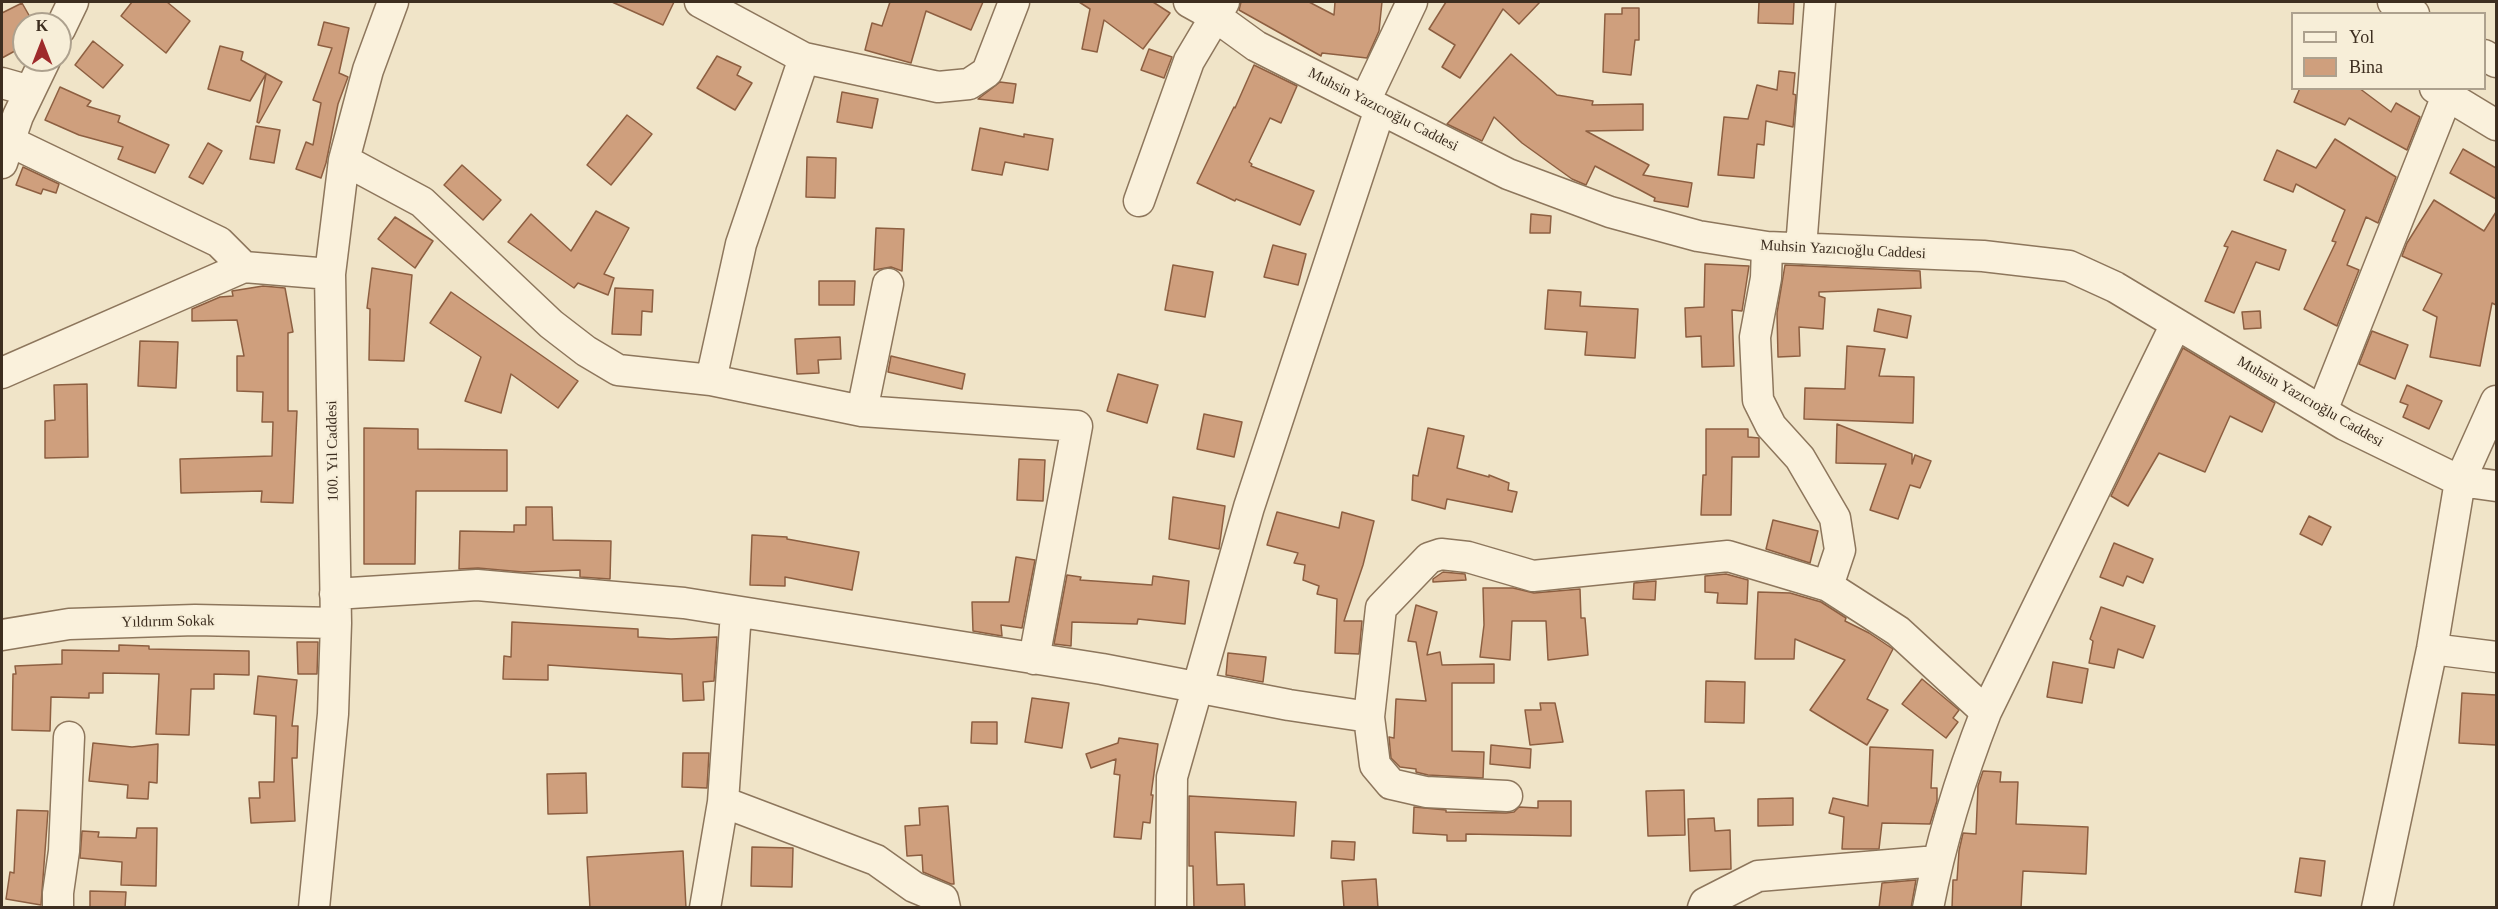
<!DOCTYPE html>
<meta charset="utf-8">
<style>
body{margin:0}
#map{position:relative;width:2498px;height:909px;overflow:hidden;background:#f0e4c8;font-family:"Times New Roman",serif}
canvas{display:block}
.frame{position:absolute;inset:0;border:3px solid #3d2e20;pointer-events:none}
.legend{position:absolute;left:2291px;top:12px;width:195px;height:78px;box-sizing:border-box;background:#f7eed8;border:2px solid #ada18e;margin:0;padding:8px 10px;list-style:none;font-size:18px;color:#3d2e20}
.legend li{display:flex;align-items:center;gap:12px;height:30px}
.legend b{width:30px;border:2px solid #ada18e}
.north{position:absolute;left:12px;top:12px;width:60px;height:60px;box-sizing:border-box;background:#f7eed8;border:2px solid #ada18e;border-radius:50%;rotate:0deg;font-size:16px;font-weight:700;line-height:24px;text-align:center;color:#3d2e20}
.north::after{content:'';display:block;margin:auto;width:21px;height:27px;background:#9e2a2b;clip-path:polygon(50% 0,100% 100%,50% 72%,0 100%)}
</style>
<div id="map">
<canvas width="2498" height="909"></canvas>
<div class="frame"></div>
<ul class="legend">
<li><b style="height:8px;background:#faf1dc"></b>Yol</li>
<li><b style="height:16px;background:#cf9f7d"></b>Bina</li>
</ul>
<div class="north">K</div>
</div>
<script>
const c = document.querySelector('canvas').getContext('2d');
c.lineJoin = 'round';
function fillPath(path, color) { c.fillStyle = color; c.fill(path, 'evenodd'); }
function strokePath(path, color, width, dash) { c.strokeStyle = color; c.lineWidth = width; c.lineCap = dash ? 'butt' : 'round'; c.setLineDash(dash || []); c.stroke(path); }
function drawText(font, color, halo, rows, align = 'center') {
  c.font = font + ' "Times New Roman",serif'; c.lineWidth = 4.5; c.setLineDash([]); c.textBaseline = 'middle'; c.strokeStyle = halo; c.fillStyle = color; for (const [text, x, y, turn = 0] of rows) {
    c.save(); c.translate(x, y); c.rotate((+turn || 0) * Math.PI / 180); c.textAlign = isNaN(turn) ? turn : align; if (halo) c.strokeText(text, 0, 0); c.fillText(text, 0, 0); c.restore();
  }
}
const building = new Path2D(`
 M132,2H167L190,21L166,53L121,16Z
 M612,2H674L663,25Z
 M890,2H983L971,30L926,11L911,63L865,50L872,23L882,26Z
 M1079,2H1153L1170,13L1143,49L1104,20L1097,52L1082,49L1090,9Z
 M1241,2H1309L1334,15L1335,2H1382L1379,31L1367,58L1322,53L1321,56L1239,10Z
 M1446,2H1540L1519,24L1503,9L1460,78L1442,67L1455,45L1429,29Z
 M1759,2H1794L1793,24L1758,23Z
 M22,3L34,24H24V46L2,58V13Z
 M1622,8H1639V40H1635L1631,75L1603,72L1605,14H1622Z
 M324,22L349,28L339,73L348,77L338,104L326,163L321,178L296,169L306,142L313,145L321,103L313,100L332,48L318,45Z
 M93,41L123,65L103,88L75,65Z
 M220,46L243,52L241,60L282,82L259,123L257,122L266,74L250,101L208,89Z
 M1149,49L1172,57L1164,78L1141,70Z
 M1511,54L1557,95L1593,101L1592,105L1643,104V130L1586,131L1649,165L1643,175L1692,183L1688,207L1654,201L1655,198L1595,166L1586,185L1572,179L1522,143L1494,117L1482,141L1447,124Z
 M717,56L741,67L737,75L752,83L735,110L697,88Z
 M1254,65L1297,86L1281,123L1270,118L1249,162L1252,164L1251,166L1314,191L1300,225L1236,199L1235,201L1197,183L1234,107L1235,108Z
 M1779,71L1795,73L1793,94L1796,95L1793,127L1766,121L1764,145L1757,144L1754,178L1718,175L1724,117L1748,119L1757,85L1777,90Z
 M1000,82L1016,84L1013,103L978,99Z
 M60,87L91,101L87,106L120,116L118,122L169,145L155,173L118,159L123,147L79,135L45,120Z
 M2300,88H2359L2391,112L2396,103L2420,117L2407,150L2349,118L2345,125L2294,102Z
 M842,92L878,99L872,128L837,122Z
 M627,115L652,134L611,185L587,165Z
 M256,126L280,130L274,163L250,159Z
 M980,128L1024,137V134L1053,139L1048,170L1005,162L1002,175L972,170Z
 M2335,139L2396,177L2378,223L2366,217L2347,265L2359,270L2337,326L2304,309L2336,242L2332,241L2345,210L2296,184L2293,192L2264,180L2277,150L2316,168Z
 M208,143L222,151L203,184L189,177Z
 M2463,149L2496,168V199L2450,173Z
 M807,157L836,158L835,198L806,197Z
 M462,165L501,200L483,220L444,185Z
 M23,167L59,184L56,193L43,189L41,194L16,185Z
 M2434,200L2484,231L2496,212V305L2492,303L2480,366L2430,357L2437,317L2423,310L2442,274L2402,256L2407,243Z
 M596,211L629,228L604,274L614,278L608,295L578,283L574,288L508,242L531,214L571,251Z
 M1531,214L1551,216L1550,233H1530Z
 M395,217L433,241L415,268L378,239Z
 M876,228L904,229L902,271L891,267L874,270Z
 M2232,231L2286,250L2279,270L2256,262L2234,313L2205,301L2228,247L2224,246Z
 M1273,245L1306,254L1298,285L1264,277Z
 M1705,264L1749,266L1742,311L1732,310L1734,366L1702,367L1701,336L1686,337L1685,308L1704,307Z
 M1173,265L1213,272L1205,317L1165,310Z
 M1785,265L1920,271L1921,288L1819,292V296L1825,298L1823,329L1799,327L1800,356L1778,357L1777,313Z
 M372,268L412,275L404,361L369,360L370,309L367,308Z
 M819,281H855L854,305H819Z
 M263,286L285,288L293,332L288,333V411H297L293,503L261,502L262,491L181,493L180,459L272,456L273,422H262L263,392L237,391V356H244L237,320L192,321V309L220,297L233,296L232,291Z
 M615,288L653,290L652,312L642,311L641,335L612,334Z
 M1548,290L1581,292L1580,306L1638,309L1635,358L1585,355L1587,332L1545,329Z
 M451,292L578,381L558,408L511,374L501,413L465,401L481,357L430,323Z
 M1878,309L1911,316L1907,338L1874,331Z
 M2260,311L2261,328L2244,329L2242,312Z
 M2372,331L2408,345L2395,379L2359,364Z
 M840,337L841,359L818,360L819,373L797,374L795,339Z
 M140,341L178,342L176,388L138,386Z
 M1847,346L1885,349L1879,376L1914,377L1913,423L1804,419L1805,388L1845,389Z
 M2183,348L2275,403L2262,432L2230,416L2205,472L2159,453L2128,506L2111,496Z
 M891,356L965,374L962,389L888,372Z
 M1118,374L1158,385L1147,423L1107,411Z
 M87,384L88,457L45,458V421L55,420L54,385Z
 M2407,385L2442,401L2429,429L2403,417L2408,405L2400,402Z
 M1204,414L1242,422L1234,457L1197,449Z
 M1837,424L1912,454V464L1915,455L1931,461L1920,488L1910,485L1898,519L1870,510L1886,464L1836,463Z
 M364,428L418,429V449L507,450V491H416L415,564H364Z
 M1428,428L1464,436L1457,468L1489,477V475L1509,483L1508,490L1517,492L1512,512L1447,499L1445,509L1412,500L1413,475L1418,476Z
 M1706,429H1748V437L1759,438V457H1732L1731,515H1701L1703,475H1706Z
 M1019,459L1045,460L1043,501L1017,500Z
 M1173,497L1225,506L1219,549L1169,539Z
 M526,507H552L553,540L611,541L610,579L580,577V570L523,572L478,568L459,569L460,531L514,532V525H526Z
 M1277,512L1339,528L1342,512L1374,521L1363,565L1344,621H1362L1359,654L1335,653L1337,599L1317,594L1319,586L1303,580L1305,565L1294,563L1298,553L1267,545Z
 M2309,516L2331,527L2322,545L2300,534Z
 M1773,520L1818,531L1810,563L1766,549Z
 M752,535L787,537V539L859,552L852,590L785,577V586L750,585Z
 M2114,543L2153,559L2143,583L2127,576L2123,586L2100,577Z
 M1016,557L1035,560L1022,628L1001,625L1002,636L973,631L972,602H1009Z
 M1443,572L1465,574L1466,580L1433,582V579Z
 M1726,574L1748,580L1747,604L1717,603L1718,593L1705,592V576Z
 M1067,575L1081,577L1080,580L1152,585L1153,576L1189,581L1185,624L1138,619L1137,624L1072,622L1071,646L1054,644Z
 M1656,581L1655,600L1633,599L1634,583Z
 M1483,588H1513L1534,593L1580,589L1581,618H1585L1588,655L1548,660L1546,621H1512L1510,660L1480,657L1484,625Z
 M1758,592L1790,593L1821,602L1846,618L1845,621L1869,633L1893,649L1867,699L1888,710L1867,745L1810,710L1845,660L1795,639L1794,659H1755Z
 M1416,605L1437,612L1427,655L1440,652L1442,665L1494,664V683H1452V751L1484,752L1483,778L1428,775L1416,772V769L1400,767L1391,758L1389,737L1394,738L1396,699L1426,701L1416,642L1408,641Z
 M2101,607L2155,626L2143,658L2118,649L2114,668L2089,663L2093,641L2090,639Z
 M512,622L638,629V637L671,639L717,637L714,681L703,682L704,700L683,701L682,674L548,665V680L503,679L504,656L511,657Z
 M297,642H318L317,674H298Z
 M119,645L149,646V649L249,651V675L214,674V689H191L189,735L156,734L159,674L103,673V693H89V698L51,697L50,731L12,730L13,674H16L15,666L62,664V650L119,651Z
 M1228,653L1266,657L1263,682L1226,675Z
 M2053,662L2088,669L2082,703L2047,697Z
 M258,676L297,680L292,726H298L297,758H292L295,821L251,823L249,798H260L259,782H274L276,716L254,714Z
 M1922,679L1959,710L1953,718L1958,722L1946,738L1902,704Z
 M1706,681L1745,682L1744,723L1705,722Z
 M2462,693L2496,695V745L2459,743Z
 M1032,698L1069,703L1062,748L1025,742Z
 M1540,703H1555L1563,742L1530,745L1525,710H1541Z
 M972,722H997V744L971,743Z
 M1119,738L1158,744L1151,795H1153L1150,823L1143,822L1141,839L1114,837L1120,775L1114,774L1116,759L1091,768L1086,754L1118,743Z
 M93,743L132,747L158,744L157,783L149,782L148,799L127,798L128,785L89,781Z
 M1491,745L1531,749L1530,768L1490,764Z
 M1870,747L1933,750L1931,788H1937V801L1930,824L1882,823L1879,849H1842L1844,817L1829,813L1833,798L1868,806Z
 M683,753H709L707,788L682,787Z
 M1983,771L2001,772L2000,782H2018L2016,824L2088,827L2086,874L2023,871L2021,908H1952L1953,880H1957L1959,851L1963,833L1976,834L1978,786Z
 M586,773L587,813L548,814L547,774Z
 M1684,790L1685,835L1648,836L1646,791Z
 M1189,796L1296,802L1294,836L1215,832L1217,885L1244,884L1245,908H1194L1193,866H1189Z
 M1793,798V825L1758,826V799Z
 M1538,801H1571V836L1466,834V841H1447V835L1413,833L1414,807L1446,810V812L1506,813L1514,812L1519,807L1538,808Z
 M948,806L954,884H951L923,872L922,855L907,856L905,826L920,825L919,808Z
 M17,810L48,811L41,905L6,899L10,872L14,873Z
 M1714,818L1715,831L1730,830L1731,869L1690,871L1688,819Z
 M137,828H157L156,886L121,885L122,862L80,858L82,831L99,832L98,837L136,838Z
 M1332,841L1355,842L1354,860L1331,858Z
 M752,847L793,848L792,887L751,886Z
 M683,851L686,908H590L587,857Z
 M2300,858L2325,861L2321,896L2295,892Z
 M1376,879L1378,908H1344L1342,881Z
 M1916,880L1911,908H1879L1882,883Z
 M90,891L126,892L125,908H90Z`);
fillPath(building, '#cf9f7d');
strokePath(building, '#8d5f41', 1.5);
const minor = new Path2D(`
 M700,2L804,58L938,87L969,84L987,72L1014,2
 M1189,2L1216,17L1256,46L1508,174L1610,212L1698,236L1767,247L1983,256L2069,266L2115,287L2345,425L2460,481L2496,486
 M2393,2L2414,14
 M60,29L73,2
 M2484,55L2496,62
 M2,83L30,91
 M2435,88L2496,125
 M1365,101L1412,2
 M9,141L219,242L244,267
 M344,160L422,202L551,324L586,351L618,370L711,380L862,411L1077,426L1034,659
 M2,163L18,116L45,60
 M1139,201L1189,61L1224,2
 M1767,247L1766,278L1755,337L1758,400L1771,426L1800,458L1835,518L1840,550L1828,586
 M1801,248L1820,2
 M2,373L244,267L330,274
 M711,380L741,244L804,58
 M862,411L888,284
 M2322,411L2450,88
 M335,594L477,585L684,603L1102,669L1289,705L1369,717
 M2,635L69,624L195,620L336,623
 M2432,649L2496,657
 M1507,796L1426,792L1391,784L1375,765L1369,717L1381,608L1429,558L1441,554L1468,557L1533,576L1728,556L1828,586L1898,631L1986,712
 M723,802L876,860L914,887L943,899L945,908
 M58,908V893L64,851L69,737
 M314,908L333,714L336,623L330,274L344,160L368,70L393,2
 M705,908L723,802L736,612
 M1171,908L1172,777L1249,507L1380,109
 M1703,908L1705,903L1758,876L1937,861
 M1928,908C1941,840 1961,776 1986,712L2176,324
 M2377,908L2432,649L2460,481L2496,401`);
strokePath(minor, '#8d765c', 33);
strokePath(minor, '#faf1dc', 30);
drawText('15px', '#3d2e20', '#f7eed8', [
 ["Muhsin Yazıcıoğlu Caddesi",1383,110,27],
 ["Muhsin Yazıcıoğlu Caddesi",1843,250,3],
 ["Muhsin Yazıcıoğlu Caddesi",2310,402,30],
 ["100. Yıl Caddesi",333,451,-91],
 ["Yıldırım Sokak",168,622,-1]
]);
</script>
